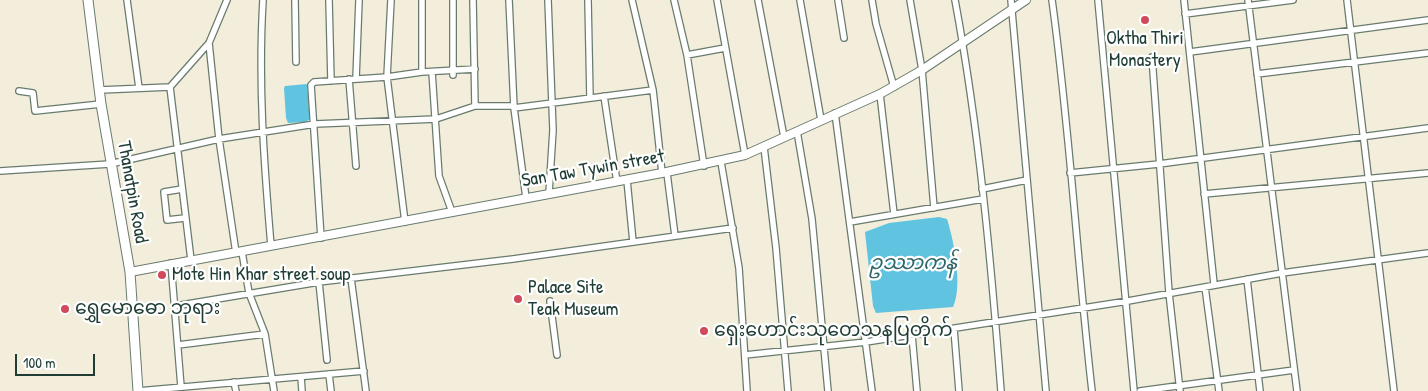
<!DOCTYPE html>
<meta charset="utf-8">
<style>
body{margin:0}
#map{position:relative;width:1428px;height:391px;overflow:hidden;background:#f3eedb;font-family:"Patrick Hand",sans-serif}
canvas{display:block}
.scale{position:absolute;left:15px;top:354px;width:80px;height:22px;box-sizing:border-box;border:2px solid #1f3d34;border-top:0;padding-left:6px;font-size:15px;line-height:18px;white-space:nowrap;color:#1f3d34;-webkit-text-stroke:4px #fff;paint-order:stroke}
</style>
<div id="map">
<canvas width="1428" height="391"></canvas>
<div class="scale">100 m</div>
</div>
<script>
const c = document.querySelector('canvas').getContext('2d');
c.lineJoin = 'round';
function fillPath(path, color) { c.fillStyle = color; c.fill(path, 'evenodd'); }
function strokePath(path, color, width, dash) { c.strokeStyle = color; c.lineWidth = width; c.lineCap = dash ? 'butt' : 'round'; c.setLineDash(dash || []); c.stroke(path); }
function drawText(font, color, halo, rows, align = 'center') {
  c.font = font + ' "Patrick Hand","Noto Sans Myanmar",sans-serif'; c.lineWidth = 4.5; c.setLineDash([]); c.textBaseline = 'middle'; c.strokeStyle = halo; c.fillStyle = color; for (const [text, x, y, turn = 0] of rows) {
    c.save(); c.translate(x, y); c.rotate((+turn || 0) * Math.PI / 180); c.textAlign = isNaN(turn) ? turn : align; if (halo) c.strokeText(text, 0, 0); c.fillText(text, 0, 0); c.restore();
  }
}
fillPath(new Path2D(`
 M307,84L310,119L306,122L288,123L286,118L284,88L285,86Z
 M939,217L947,219C954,241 963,286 953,307L876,313L873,306L865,232L889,223Z`), '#60c3df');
const minor = new Path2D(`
 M127,0L139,88
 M263,0C258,84 264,163 271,246
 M295,0L296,62
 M329,0L331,81
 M391,0L387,77L405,222
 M422,0V72L475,69
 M473,0L475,106
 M509,0L514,108L526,198
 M548,0L553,130L549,193
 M588,0L590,98
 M632,0L653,90L662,173
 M674,0L687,55L704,166
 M717,0L745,155
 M758,0L784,137
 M800,0L821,120
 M838,0L844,38
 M872,0L876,24L894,87
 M910,0L922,70L934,208
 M955,0C979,129 991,261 1001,391
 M1011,0L1046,391
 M1052,0C1070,130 1077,261 1092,391
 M1098,0L1134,391
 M1184,0L1214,284
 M1248,0L1297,391
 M1347,0L1394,391
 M1185,14L1293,0
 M209,43L219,139L236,253
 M1190,52L1428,20
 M687,55L725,48
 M1152,57L1169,293L1180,391
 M432,72L439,176L452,212
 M1257,74L1428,53
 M453,75V0
 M349,79L356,166
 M356,79L359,0
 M100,90L170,87
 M19,91L33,93L35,111L101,104
 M880,94L894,214
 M604,96L617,182
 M514,108L653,90
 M835,113L872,391
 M797,131L812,219L828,391
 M764,147L776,248L788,391
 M721,162L739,268L747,391
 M0,171L110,164L219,139L315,124L436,119L475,106H514
 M667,173L675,236
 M1070,173L1159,164L1428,128
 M627,180L633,242
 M182,189L164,192L167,220L185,218
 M982,189L1027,180
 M1204,194L1428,173
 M850,222L983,199
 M321,238L311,85L314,82L387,77L422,72
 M242,252L249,293L265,334L274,391
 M191,260L170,87L209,43L227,0
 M171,263L181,387
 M351,278L366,391
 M1247,279L1260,391
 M319,282L327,360
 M1205,287L1219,391
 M550,301L557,355
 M175,306L319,282L513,259L733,228
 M954,329L959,391
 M912,335L917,391
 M178,345L265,334
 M745,355L866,342L1128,301L1282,273L1428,253
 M329,374L331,391
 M301,377L302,391
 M234,382L236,391
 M138,391L364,371
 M1140,391L1294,370`);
const tertiary = new Path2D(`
 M130,272L662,173L745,155L880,94L922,70L1026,0`);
const secondary = new Path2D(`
 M88,0L101,104L130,272L138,391`);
strokePath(minor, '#697b6e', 8);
strokePath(tertiary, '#697b6e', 10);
strokePath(secondary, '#697b6e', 11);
strokePath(minor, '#fff', 5.5);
strokePath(tertiary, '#fff', 8);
strokePath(secondary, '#fff', 9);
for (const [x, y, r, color] of [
 [1145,20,5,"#d1495b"],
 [162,275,5,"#d1495b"],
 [518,299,5,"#d1495b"],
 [65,309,5,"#d1495b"],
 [704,331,5,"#d1495b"]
]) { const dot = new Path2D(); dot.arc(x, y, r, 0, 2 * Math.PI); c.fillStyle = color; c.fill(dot); strokePath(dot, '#fff', 2); }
drawText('19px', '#1f3d34', '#fff', [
 ["Oktha Thiri",1145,39,"center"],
 ["Monastery",1145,61,"center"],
 ["Mote Hin Khar street soup",172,275],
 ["Palace Site",528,288],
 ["Teak Museum",528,310],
 ["ရွှေမောဓော ဘုရား",75,309],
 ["ရှေးဟောင်းသုတေသနပြတိုက်",714,331]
], 'left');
drawText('19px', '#1f3d34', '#fff', [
 ["San Taw Tywin street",593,169,-10],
 ["Thanatpin Road",132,192,80]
]);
drawText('italic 20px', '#326567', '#fff', [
 ["ဥဿာကန်",913,264]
]);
</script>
